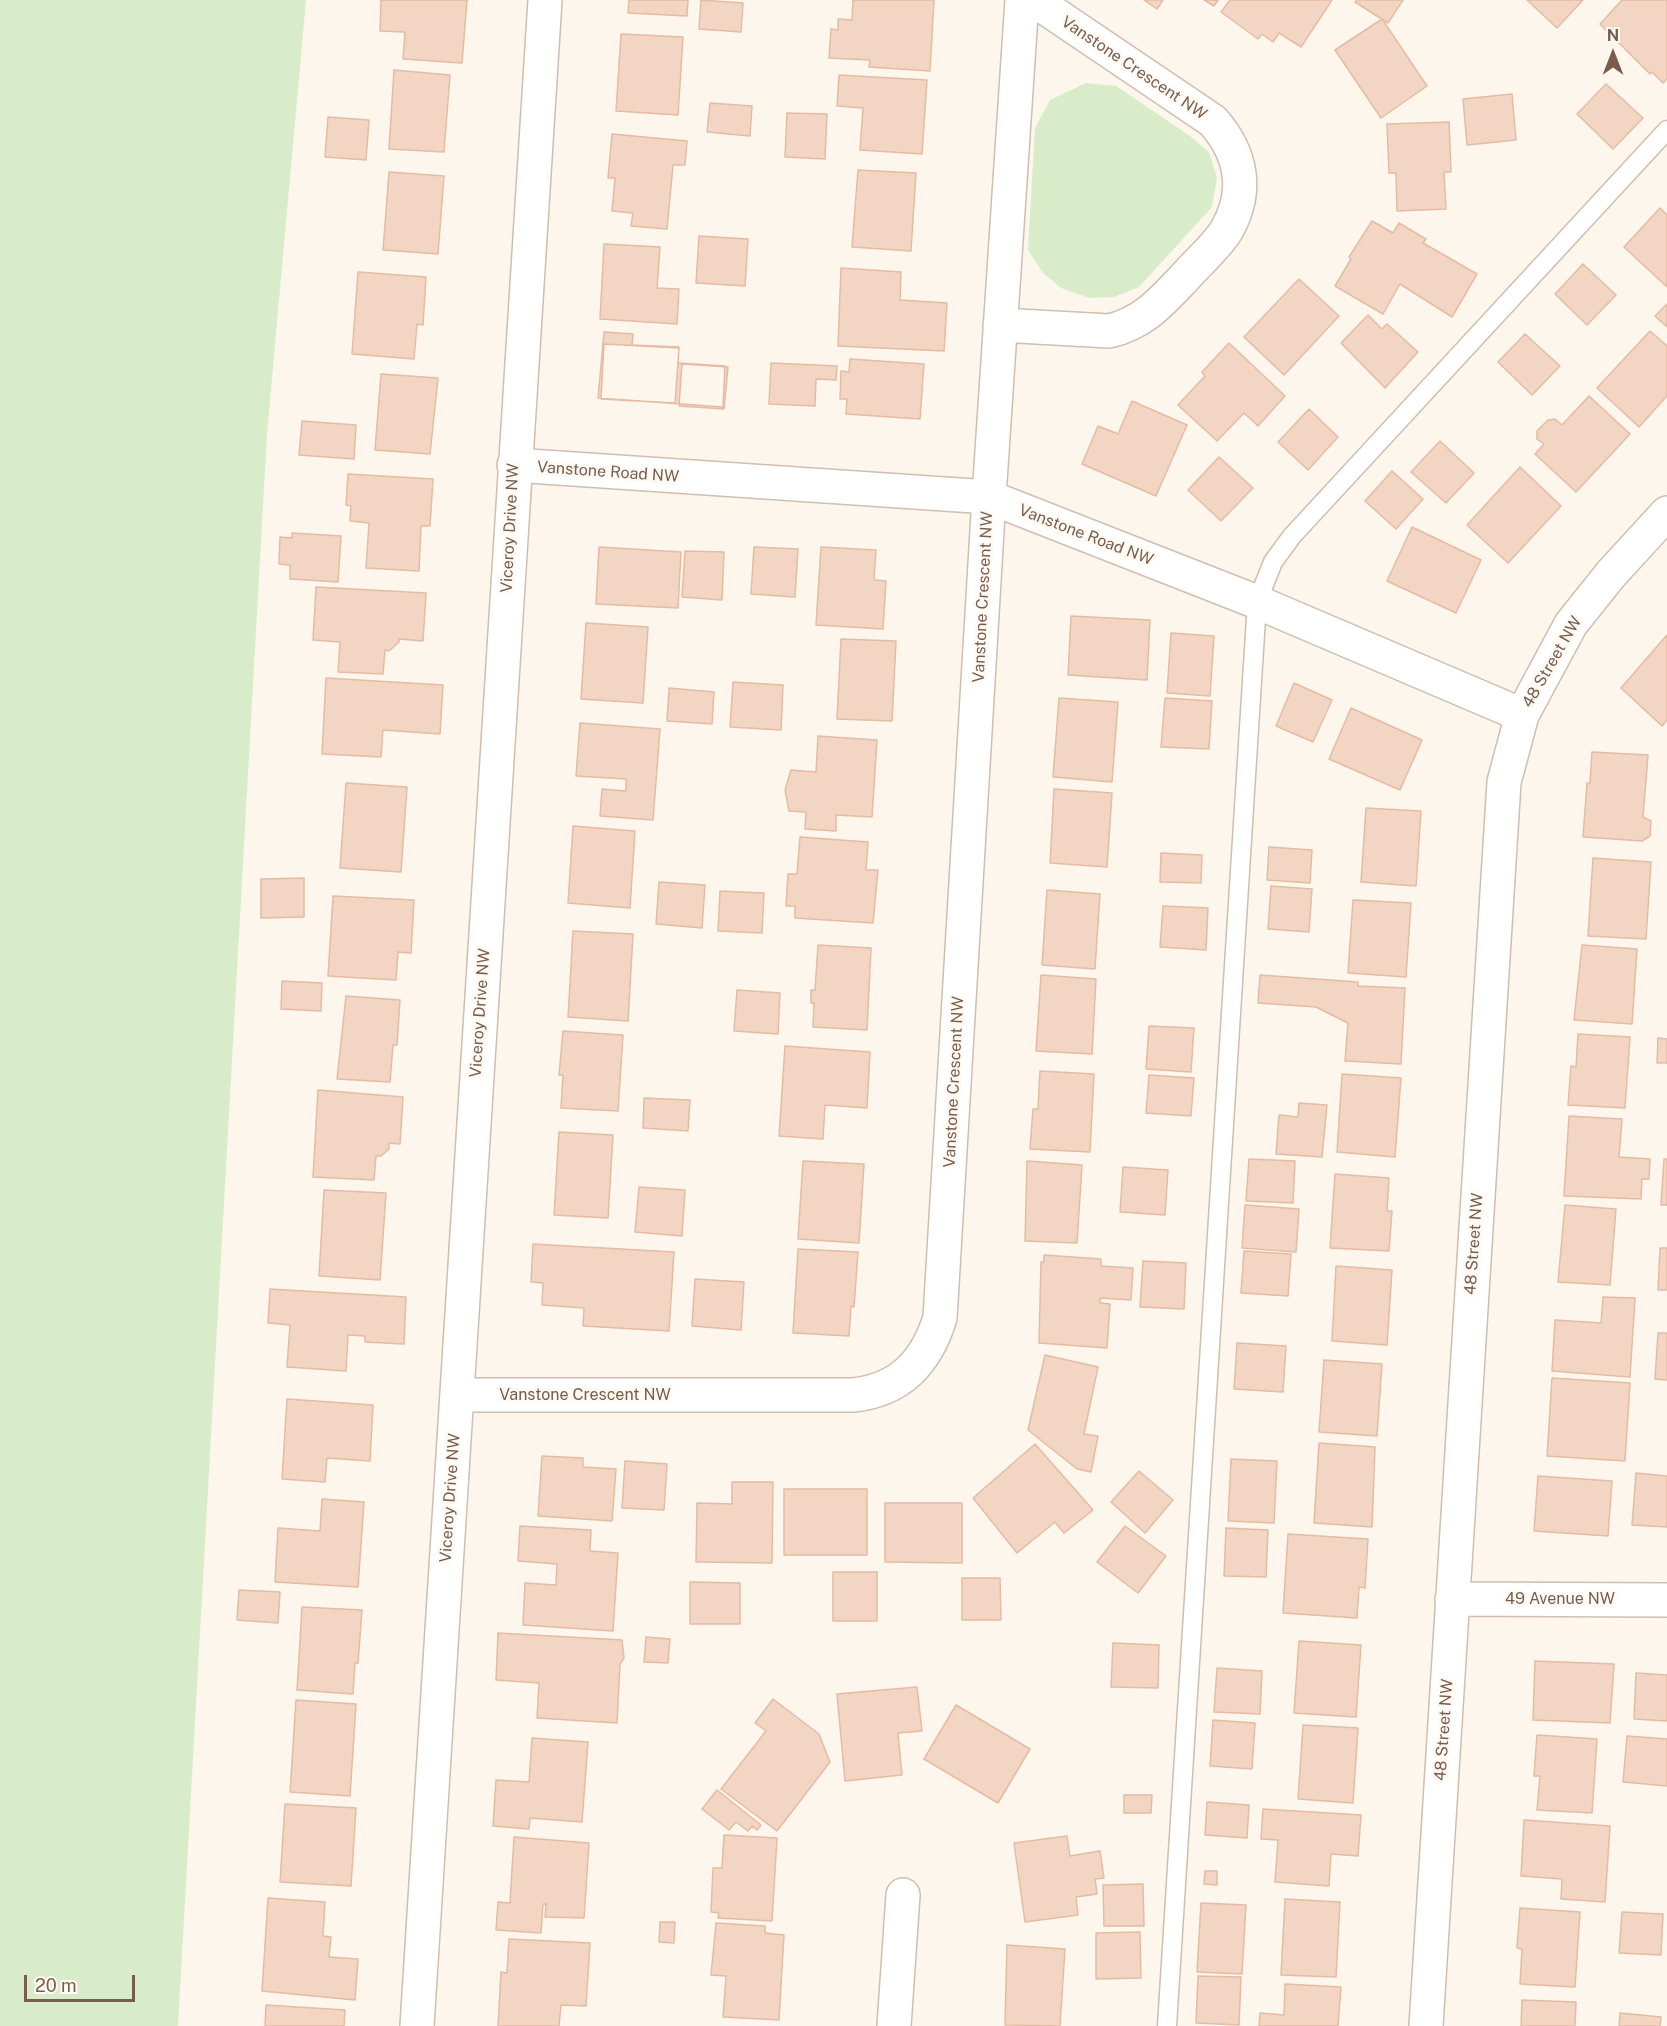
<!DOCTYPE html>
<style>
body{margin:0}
#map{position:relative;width:1667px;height:2026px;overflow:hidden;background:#fdf6ec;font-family:"Public Sans",sans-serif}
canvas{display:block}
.north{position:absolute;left:1583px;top:24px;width:60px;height:60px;-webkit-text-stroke:4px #fffaf3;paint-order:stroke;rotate:0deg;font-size:16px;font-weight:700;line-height:24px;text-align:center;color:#7a5c4d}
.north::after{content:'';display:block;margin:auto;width:21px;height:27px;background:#7a5c4d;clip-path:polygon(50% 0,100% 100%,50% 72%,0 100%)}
.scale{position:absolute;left:24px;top:1975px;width:111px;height:27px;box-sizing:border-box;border:3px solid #7a5c4d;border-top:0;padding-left:8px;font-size:18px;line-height:21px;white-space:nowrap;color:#7a5c4d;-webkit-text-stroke:4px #fffaf3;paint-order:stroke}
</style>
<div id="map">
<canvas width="1667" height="2026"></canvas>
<div class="north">N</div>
<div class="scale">20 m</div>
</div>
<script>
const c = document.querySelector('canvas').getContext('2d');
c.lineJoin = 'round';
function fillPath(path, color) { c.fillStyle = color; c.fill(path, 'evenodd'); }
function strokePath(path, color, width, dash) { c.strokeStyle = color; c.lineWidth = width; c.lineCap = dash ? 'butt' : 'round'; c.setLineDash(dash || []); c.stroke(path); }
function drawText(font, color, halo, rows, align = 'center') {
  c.font = font + ' "Public Sans",sans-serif'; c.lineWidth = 6; c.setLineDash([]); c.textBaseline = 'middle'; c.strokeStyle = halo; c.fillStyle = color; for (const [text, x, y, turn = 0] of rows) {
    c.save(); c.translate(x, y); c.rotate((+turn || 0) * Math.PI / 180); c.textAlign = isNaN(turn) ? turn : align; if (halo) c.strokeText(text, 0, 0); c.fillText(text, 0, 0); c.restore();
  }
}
fillPath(new Path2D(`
 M0,0H306L267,434L178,2026H0Z
 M1086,83L1116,86L1190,136L1209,152L1217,178L1212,207L1139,287L1114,297L1089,298L1061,288L1043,273L1028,250L1035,128L1050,100Z`), '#d8ecc9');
const building = new Path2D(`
 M381,0H467L462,63L403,59L405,32L380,31Z
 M629,0H688L687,16L628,13Z
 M701,0L743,3L741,32L699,29Z
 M853,0H934L930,71L869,67L870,60L829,58L831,29L838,30V19L852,20Z
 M1144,0H1163L1157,9Z
 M1204,0H1218L1214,6Z
 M1230,0H1332L1301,47L1279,33L1273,42L1262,34L1258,39L1221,12Z
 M1357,0H1403L1388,23L1355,2Z
 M1527,0H1583L1557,28Z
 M1622,0H1667V79L1663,83L1652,72L1650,74L1600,24Z
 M1382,19L1427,86L1381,118L1335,50Z
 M621,34L683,37L678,115L616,111Z
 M394,70L450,75L444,152L389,149Z
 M839,75L927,80L922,154L860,150L863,108L837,106Z
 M1606,84L1643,118L1613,149L1577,114Z
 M1512,94L1516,140L1467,145L1463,99Z
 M710,103L752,106L750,136L707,132Z
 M787,113L827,114L825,159L785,157Z
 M328,117L369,120L366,160L325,157Z
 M1449,122L1451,172H1444L1446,209L1397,211L1396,173H1389L1387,124Z
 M612,134L687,141L685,165H673L667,229L631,226L633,213L612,211L615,178H608Z
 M858,170L916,173L911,251L852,247Z
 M389,172L444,176L438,254L383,250Z
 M1660,208L1667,215V287L1624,247Z
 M1372,221L1393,233L1399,223L1426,239L1423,243L1477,274L1452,317L1400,284L1383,314L1335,286L1351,259L1349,257Z
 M699,236L748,239L745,286L696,283Z
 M604,244L660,247L657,288L679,289L677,324L600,319Z
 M1583,264L1616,295L1587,325L1555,294Z
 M841,268L901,272L900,300L947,303L944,351L838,346Z
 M358,272L426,277L423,325L417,324L414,359L352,354Z
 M1299,279L1339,316L1284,375L1244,337Z
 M1667,304V327L1655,316Z
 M1368,315L1382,329L1387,324L1418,352L1385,388L1341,343Z
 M1650,331L1667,346V396L1639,427L1597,388Z
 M604,332L633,334L632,345L679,347L678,363L725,366L723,407L598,398Z
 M1525,334L1560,366L1532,395L1498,362Z
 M1229,343L1285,396L1258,426L1244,413L1217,441L1178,405L1205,376L1202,372Z
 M604,344L679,348L675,403L601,399Z
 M850,359L924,364L920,419L846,414L847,399H840L841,371L849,372Z
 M771,363L837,366L836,380L816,379L815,406L769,404Z
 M682,364L728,367L724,409L679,406Z
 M381,374L438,378L430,454L375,450Z
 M1589,396L1630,434L1576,492L1535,454L1544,444L1537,439V431L1548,420L1555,419L1562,425Z
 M1132,401L1187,425L1156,496L1082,464L1098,426L1118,434Z
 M1309,409L1338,437L1308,470L1278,442Z
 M302,421L356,425L354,459L299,455Z
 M1440,441L1474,473L1446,503L1411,472Z
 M1219,457L1253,488L1221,521L1188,490Z
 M1520,467L1561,506L1508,563L1467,525Z
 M1392,471L1423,499L1396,529L1365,501Z
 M348,474L433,479L430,526H421L419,571L366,568L369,523L350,521L351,506L346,505Z
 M1412,527L1481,560L1456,613L1387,581Z
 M292,533L341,536L338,582L290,579V565L279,564L280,537L292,538Z
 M599,547L681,552L678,608L596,604Z
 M754,547L798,549L795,597L751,594Z
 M821,547L876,550L874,580L886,581L883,629L816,625Z
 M685,551L724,552L722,600L682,597Z
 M316,587L426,593L423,641L399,639V642L389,651L385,650L383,674L338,672L340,642L313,640Z
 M1071,616L1150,620L1147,680L1068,675Z
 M586,623L648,627L643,703L581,699Z
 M1171,633L1214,636L1210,696L1167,693Z
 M1667,635V720L1662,726L1621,688Z
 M841,639L896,641L892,721L837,719Z
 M326,678L443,685L440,734L383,730L381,757L322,754Z
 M733,682L783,685L781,730L730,727Z
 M1294,683L1332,700L1313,742L1276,726Z
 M669,688L714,692L712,724L667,721Z
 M1059,698L1118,702L1112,782L1053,777Z
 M1165,698L1212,701L1209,749L1161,747Z
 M1351,708L1422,740L1400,790L1329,759Z
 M580,723L660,729L653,820L600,816L602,789L626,791V779L576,776Z
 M818,736L877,740L872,817L836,815V831L805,829L806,812L789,811L785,790L791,770L816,772Z
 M1592,752L1648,755L1643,817L1651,821L1650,836L1642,841L1583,837L1587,783H1590Z
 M346,783L407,787L401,872L340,868Z
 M1054,789L1112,793L1107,867L1050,863Z
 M1366,808L1421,811L1416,886L1361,882Z
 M573,826L635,831L630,908L568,903Z
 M800,837L868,842L866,870H878L873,923L795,918V906H786L788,874H797Z
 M1269,847L1312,850L1310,883L1267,880Z
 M1161,853L1202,855L1201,883L1160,882Z
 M1593,858L1651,862L1646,939L1588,936Z
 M304,878V917L261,918V879Z
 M659,882L705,885L702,928L656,924Z
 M1271,886L1312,889L1309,932L1268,929Z
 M1047,890L1100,894L1095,969L1042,965Z
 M720,891L764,893L762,933L718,931Z
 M333,896L414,900L411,953L398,952L396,980L328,976Z
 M1353,900L1411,903L1406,977L1348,973Z
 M1163,906L1208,908L1206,950L1160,947Z
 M573,931L633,934L628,1021L568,1017Z
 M818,945L871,948L867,1030L813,1027L814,1003H811V990H815Z
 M1582,945L1637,949L1632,1024L1574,1020Z
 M1041,975L1096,979L1092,1054L1036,1051Z
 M1260,975L1358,982V986L1405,988L1401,1064L1345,1061L1348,1023L1316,1007L1258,1003Z
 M282,981L322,983L321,1011L281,1009Z
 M737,990L780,993L778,1034L734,1031Z
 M346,996L400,1000L397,1045H393L390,1082L337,1079Z
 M1149,1026L1194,1028L1191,1072L1146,1069Z
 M563,1031L623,1035L618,1111L561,1108L563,1075H559Z
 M1578,1034L1630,1037L1625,1108L1568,1105L1571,1066L1576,1067Z
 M1658,1038L1667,1039V1063H1657Z
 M785,1046L870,1052L867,1108L825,1105L823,1139L779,1136Z
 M1040,1071L1094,1074L1090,1152L1030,1149L1033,1109H1038Z
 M1342,1074L1401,1078L1395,1157L1337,1152Z
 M1149,1075L1194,1078L1191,1116L1146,1113Z
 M318,1090L403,1097L400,1144L389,1143V1149L381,1156H376L374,1180L313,1177Z
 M644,1098L690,1100L688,1131L643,1128Z
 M1299,1103L1327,1105L1322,1157L1276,1154L1279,1115L1298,1117Z
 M1569,1116L1622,1119L1619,1157L1650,1159L1649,1179H1642L1641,1199L1564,1196Z
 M559,1132L613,1135L608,1218L554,1215Z
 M1249,1159L1295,1161L1293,1203L1246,1201Z
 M1664,1159H1667V1205H1661Z
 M803,1161L864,1164L859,1243L798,1239Z
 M1027,1161L1082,1165L1077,1243L1025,1241Z
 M1123,1167L1168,1170L1165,1215L1120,1212Z
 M1335,1174L1389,1178L1387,1211H1392L1389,1251L1330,1248Z
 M639,1187L685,1190L682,1236L635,1232Z
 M324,1190L386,1193L380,1280L319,1276Z
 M1245,1205L1299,1209L1296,1252L1242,1248Z
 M1565,1205L1616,1209L1610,1285L1558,1282Z
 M533,1244L674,1252L669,1331L583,1326L584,1308L542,1305L543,1283L531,1282Z
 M1660,1248H1667V1290H1658Z
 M798,1249L858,1252L854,1307L851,1306L849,1336L793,1333Z
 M1244,1251L1291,1254L1288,1296L1241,1293Z
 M1044,1255L1101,1259V1266L1133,1268L1131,1300L1100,1298V1303L1110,1304L1107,1348L1039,1343L1041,1262H1044Z
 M1143,1261L1186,1263L1184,1309L1140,1307Z
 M1336,1266L1392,1270L1387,1345L1332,1341Z
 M695,1279L744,1282L741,1330L692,1326Z
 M270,1289L406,1297L404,1344L365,1342V1336L348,1335L346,1371L287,1367L290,1325L268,1323Z
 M1603,1297L1635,1298L1630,1377L1552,1371L1555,1320L1601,1323Z
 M1658,1333H1667V1380L1655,1379Z
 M1237,1343L1286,1346L1283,1392L1234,1389Z
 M1045,1355L1098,1367L1084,1434L1098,1436L1091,1472L1077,1469L1028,1430Z
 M1324,1360L1382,1364L1377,1436L1319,1432Z
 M1552,1378L1630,1383L1625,1461L1547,1456Z
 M287,1399L373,1405L370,1461L327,1458L325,1482L282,1479Z
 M1319,1443L1375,1447L1372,1527L1314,1523Z
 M1035,1444L1093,1510L1064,1533L1055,1522L1017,1553L973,1498Z
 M542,1456L583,1458V1467L616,1469L612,1521L538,1516Z
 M1231,1459L1277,1461L1274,1523L1228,1521Z
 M625,1461L667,1464L664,1510L622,1508Z
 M1139,1471L1173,1500L1145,1533L1111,1502Z
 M1636,1473L1667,1476V1527L1632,1525Z
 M1538,1476L1612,1481L1608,1536L1534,1531Z
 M732,1482H773L772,1563L696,1562L697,1503L732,1504Z
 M784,1489H867V1555H784Z
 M322,1499L364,1502L358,1587L275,1582L278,1528L320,1531Z
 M885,1503H962V1563L885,1562Z
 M520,1526L591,1530L590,1551L618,1553L613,1631L523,1625L525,1583L556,1585L557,1564L518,1561Z
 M1125,1526L1166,1556L1138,1593L1097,1562Z
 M1226,1528L1268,1530L1266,1577L1224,1576Z
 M1288,1534L1368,1539L1365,1588L1359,1587L1357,1618L1283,1613Z
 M833,1572H877V1621H833Z
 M962,1578H1000L1001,1620H962Z
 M690,1582L740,1583V1624H690Z
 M239,1590L280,1592L278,1623L237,1620Z
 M302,1607L362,1610L358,1663H355L353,1694L297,1690Z
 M498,1633L622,1640L624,1658L620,1664L617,1723L537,1718L539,1683L496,1680Z
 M646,1637L670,1639L668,1663L644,1662Z
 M1299,1641L1361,1645L1356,1717L1294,1713Z
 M1113,1643L1159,1645L1158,1688L1111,1687Z
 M1535,1661L1614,1664L1610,1723L1533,1720Z
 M1217,1668L1262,1671L1260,1714L1214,1712Z
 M1636,1673L1667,1675V1721L1634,1719Z
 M917,1687L922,1731L898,1733L902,1775L845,1781L837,1694Z
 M773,1699L819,1734L830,1762L777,1831L721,1789L766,1731L755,1723Z
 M296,1700L356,1704L350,1796L290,1792Z
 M956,1705L1030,1749L998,1803L924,1759Z
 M1213,1720L1255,1723L1252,1769L1210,1766Z
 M1303,1725L1358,1728L1353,1803L1298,1799Z
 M1537,1735L1597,1739L1592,1813L1537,1810L1540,1776H1534Z
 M1627,1736L1667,1739V1786L1623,1782Z
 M532,1738L588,1742L582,1822L530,1818L529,1829L493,1826L496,1780L529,1782Z
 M717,1790L761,1825L757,1830L752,1826L748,1831L736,1822L729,1830L702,1809Z
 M1124,1795H1152L1151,1813H1124Z
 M1207,1802L1249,1805L1247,1838L1205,1835Z
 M285,1804L356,1808L351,1886L280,1882Z
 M1263,1809L1361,1815L1358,1856L1331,1854L1329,1886L1275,1882L1278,1840L1261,1839Z
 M1524,1820L1610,1826L1605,1902L1561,1899L1562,1879L1521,1876Z
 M724,1835L777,1838L772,1921L718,1918L719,1913L711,1912L713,1868H722Z
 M1067,1836L1070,1856L1100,1851L1104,1878L1095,1879L1097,1894L1076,1897L1078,1915L1025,1922L1014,1843Z
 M514,1837L589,1843L584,1918L545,1917L546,1904H543L541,1933L496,1930L498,1902L510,1903Z
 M1205,1871H1217V1885L1204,1884Z
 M1143,1884L1144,1926H1104L1103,1885Z
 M268,1898L325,1902L323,1936L331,1937L329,1957L358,1959L355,2000L262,1991Z
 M1285,1899L1340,1902L1336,1977L1281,1975Z
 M1201,1903L1246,1905L1242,1974L1197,1972Z
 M1520,1908L1580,1912L1575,1987L1520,1984L1522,1949L1517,1948Z
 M1622,1912L1663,1914L1661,1955L1619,1953Z
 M660,1922H675L674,1943L659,1942Z
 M716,1923L765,1926V1933L784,1935L779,2020L723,2017L726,1976L711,1975Z
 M1140,1932L1141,1978L1096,1979V1933Z
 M509,1939L590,1943L586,2006L561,2005L559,2026H498L501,1972L507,1973Z
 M1007,1945L1065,1949L1060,2026L1005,2025Z
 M1198,1976L1241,1977L1239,2025L1196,2023Z
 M1285,1984L1341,1987L1338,2026H1259L1260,2013L1284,2015Z
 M1522,2000L1576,2002L1575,2026H1521Z
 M266,2005L345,2010L344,2026H265Z
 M1620,2013L1661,2017L1660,2026H1619Z`);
fillPath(building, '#f3d5c3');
strokePath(building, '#e6bba3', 1.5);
const service = new Path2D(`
 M1167,2026L1257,602L1273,562L1292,536L1667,130`);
const minor = new Path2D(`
 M1000,325L1109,331C1144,323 1162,301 1186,276C1198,262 1216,247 1226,231C1249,192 1242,154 1213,121L1034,0
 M514,465L989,497L1257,602L1522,715
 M457,1395H853C901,1390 926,1362 940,1318L989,497L1022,0
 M1452,1599L1667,1600
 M417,2026L545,0
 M894,2026L903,1895
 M1426,2026L1504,782L1522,715L1571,624L1611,574L1667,513`);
strokePath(service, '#d1beb0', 21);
strokePath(minor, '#d1beb0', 36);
strokePath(service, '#fff', 18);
strokePath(minor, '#fff', 33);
drawText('16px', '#7a5c4d', '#fffaf3', [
 ["Vanstone Crescent NW",1134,68,34],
 ["Vanstone Road NW",608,472,4],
 ["Viceroy Drive NW",510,528,-87],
 ["Vanstone Road NW",1086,535,21],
 ["Vanstone Crescent NW",983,597,-87],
 ["48 Street NW",1552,662,-60],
 ["Viceroy Drive NW",480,1013,-86],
 ["Vanstone Crescent NW",954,1082,-87],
 ["48 Street NW",1474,1244,-86],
 ["Vanstone Crescent NW",585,1395],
 ["Viceroy Drive NW",450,1498,-86],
 ["49 Avenue NW",1560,1599],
 ["48 Street NW",1444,1730,-86]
]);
</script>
